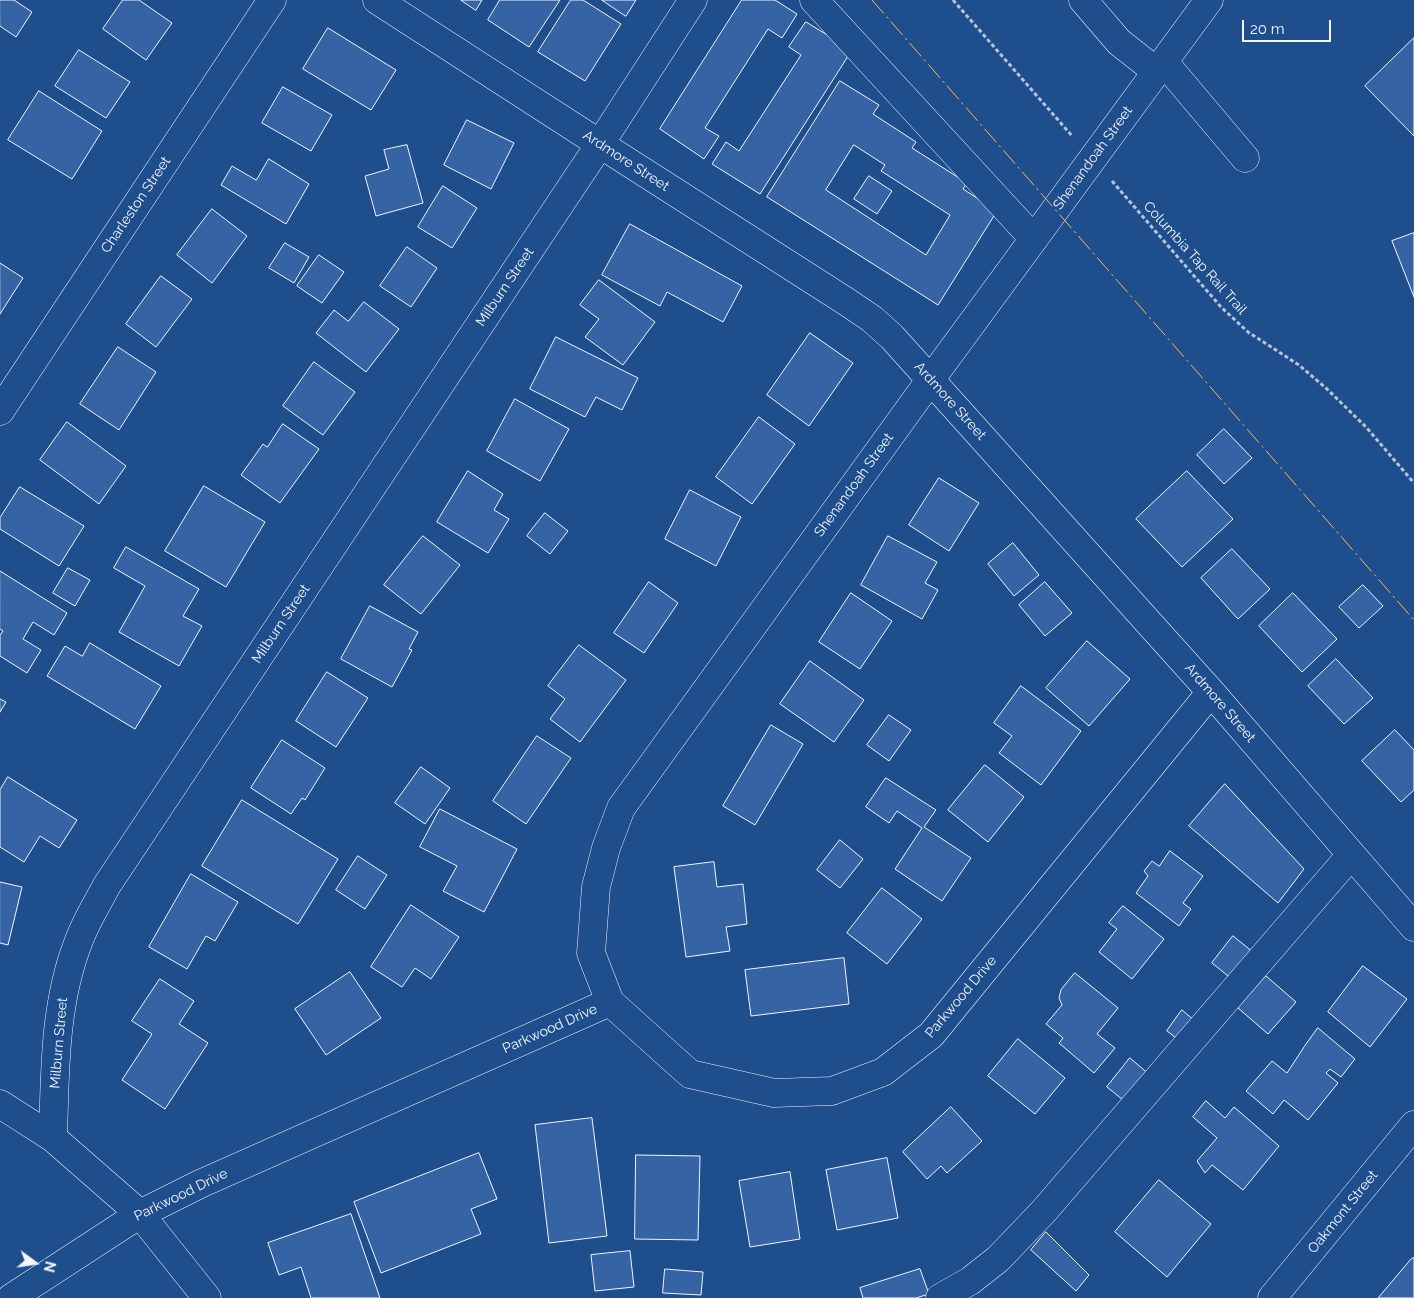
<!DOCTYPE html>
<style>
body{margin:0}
#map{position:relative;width:1414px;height:1298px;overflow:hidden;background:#1f4e8c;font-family:Raleway,sans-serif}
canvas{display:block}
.north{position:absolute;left:10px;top:1238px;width:50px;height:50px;-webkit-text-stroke:4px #1f4e8c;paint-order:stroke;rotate:104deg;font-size:14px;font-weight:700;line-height:20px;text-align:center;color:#f2f6ff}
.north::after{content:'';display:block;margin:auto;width:18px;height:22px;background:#f2f6ff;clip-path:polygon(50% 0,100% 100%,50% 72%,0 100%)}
.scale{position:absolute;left:1242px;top:20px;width:89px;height:22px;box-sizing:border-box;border:2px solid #f2f6ff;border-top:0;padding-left:6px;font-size:15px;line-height:18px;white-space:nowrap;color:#f2f6ff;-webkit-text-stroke:4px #1f4e8c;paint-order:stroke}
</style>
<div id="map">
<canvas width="1414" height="1298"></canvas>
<div class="north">N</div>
<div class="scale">20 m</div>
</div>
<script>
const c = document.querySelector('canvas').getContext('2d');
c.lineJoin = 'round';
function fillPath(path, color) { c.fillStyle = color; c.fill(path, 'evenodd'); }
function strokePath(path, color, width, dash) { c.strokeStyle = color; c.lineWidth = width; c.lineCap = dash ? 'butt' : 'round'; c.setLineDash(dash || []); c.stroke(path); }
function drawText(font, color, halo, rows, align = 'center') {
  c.font = font + ' Raleway,sans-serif'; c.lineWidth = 4; c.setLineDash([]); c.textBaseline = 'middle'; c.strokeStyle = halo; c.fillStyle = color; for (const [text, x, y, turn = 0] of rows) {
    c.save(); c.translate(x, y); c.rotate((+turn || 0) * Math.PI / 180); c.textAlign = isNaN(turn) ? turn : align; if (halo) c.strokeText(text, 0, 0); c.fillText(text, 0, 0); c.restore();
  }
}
const building = new Path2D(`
 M0,0H14L32,12L16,37L0,26Z
 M123,0H139L172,23L146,60L103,29Z
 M461,0H482L476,10Z
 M500,0H560L529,47L488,20Z
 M571,0H583L621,24L585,81L538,52Z
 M602,0H636L626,16Z
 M742,0H775L797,14L782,38L768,29L705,128L719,136L704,159L660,129Z
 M806,22L852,50L760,194L712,164L726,142L739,151L801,55L789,47Z
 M328,28L396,70L371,110L303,69Z
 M1414,38V136L1365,86Z
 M79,50L130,82L106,118L55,86Z
 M840,81L879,105L873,114L916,142L912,148L967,183L963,189L997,211L938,305L767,197ZM854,145L885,165L881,171L950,215L926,255L826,190Z
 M283,87L332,115L311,151L262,123Z
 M39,91L102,131L72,179L8,140Z
 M467,120L514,143L491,189L444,165Z
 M407,145L423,203L376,216L365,176L389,169L384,150Z
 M269,159L309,184L286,224L221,185L232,166L256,180Z
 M869,176L892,191L877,214L854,199Z
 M443,186L477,208L452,248L418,227Z
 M212,209L247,236L212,283L177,255Z
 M630,224L742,286L723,322L667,292L660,306L602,275Z
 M1414,233V297L1392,241Z
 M285,243L309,257L294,283L269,268Z
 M407,247L437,268L411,307L380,286Z
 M319,255L344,272L322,303L297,286Z
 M0,263L23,278L0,314Z
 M161,276L192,299L156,347L126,324Z
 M599,280L655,322L623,365L585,337L599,319L580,305Z
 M364,302L399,329L366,372L316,333L334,310L348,321Z
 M810,333L853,363L809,426L767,395Z
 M556,337L638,378L622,410L596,397L585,417L530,389Z
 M118,347L156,372L119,430L80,404Z
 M314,362L355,392L323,435L283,406Z
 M515,399L569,429L540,481L487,451Z
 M759,417L795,444L752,504L716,477Z
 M67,422L126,466L99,504L40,460Z
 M283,424L319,449L280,503L241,475L263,444L267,447Z
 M1224,429L1252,458L1224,484L1197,455Z
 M468,471L503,494L494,510L509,519L488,553L437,522Z
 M1187,471L1233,519L1182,567L1136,519Z
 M939,478L979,503L949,551L909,525Z
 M204,486L265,522L226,587L165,551Z
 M20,487L84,526L59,566L0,529V518Z
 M690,490L741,517L716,566L665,539Z
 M545,513L568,531L550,554L527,536Z
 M423,536L460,565L421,614L384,585Z
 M888,536L937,562L925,583L938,590L922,619L861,585Z
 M1013,543L1039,575L1014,596L988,564Z
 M126,547L199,589L183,616L202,626L179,666L119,632L145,586L114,568Z
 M1232,549L1270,589L1238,619L1201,578Z
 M68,568L90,580L75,606L53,593Z
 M0,571L67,613L54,635L33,622L23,639L41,650L27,673L0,656V635L3,631L0,629Z
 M649,582L678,603L644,653L614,633Z
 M1045,582L1072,613L1045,636L1019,605Z
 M1363,585L1383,606L1359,628L1339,607Z
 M851,593L892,621L860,669L819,642Z
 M1293,593L1337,639L1302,672L1259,626Z
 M370,606L418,632L409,649L412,650L392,687L341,659Z
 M1087,641L1130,679L1089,726L1046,688Z
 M90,643L161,686L135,729L47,676L65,646L82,656Z
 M579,645L626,680L580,742L550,719L565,699L548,686Z
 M1336,659L1373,698L1344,724L1308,686Z
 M810,661L864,700L834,742L780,704Z
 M327,672L368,698L336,747L296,721Z
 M1021,686L1081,731L1041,785L999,753L1012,736L994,723Z
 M0,699L6,702L0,712Z
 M889,715L911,730L889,761L867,745Z
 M771,725L803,744L755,825L723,806Z
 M1395,730L1414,750V790L1401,802L1362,761Z
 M537,736L571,758L526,824L493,801Z
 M282,740L325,768L305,800L302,798L291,814L251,788Z
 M985,765L1024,797L988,842L948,810Z
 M421,767L450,788L425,824L395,803Z
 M8,777L77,820L59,848L40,836L24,862L0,847V790Z
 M886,778L936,810L924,827L971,858L942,901L895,869L922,828L897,811L889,823L866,807Z
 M1225,784L1304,869L1278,903L1189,826Z
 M242,800L338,859L298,924L202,866Z
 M440,809L517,849L484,912L443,891L457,866L420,847Z
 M840,840L863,859L840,888L817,870Z
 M1170,851L1203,876L1183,903L1191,909L1179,926L1136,893L1148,876L1144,871L1152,861L1159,866Z
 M358,856L387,875L365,909L336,890Z
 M714,862L717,887L743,884L747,924L726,927L730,951L686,957L674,867Z
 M191,874L238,902L215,941L206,936L187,969L149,947Z
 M0,882L22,887L8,945L0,943Z
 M882,888L922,919L887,964L847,933Z
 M411,905L459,937L431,979L415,968L402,987L371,967Z
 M1123,906L1164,939L1132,979L1099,952L1117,929L1109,923Z
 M1233,936L1254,953L1233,980L1212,963Z
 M844,958L849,1004L751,1016L745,970Z
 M1363,966L1407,999L1370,1047L1328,1012Z
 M350,972L381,1018L326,1055L295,1009Z
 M1075,973L1118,1008L1097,1034L1115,1048L1094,1073L1059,1043L1063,1038L1046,1024L1062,1005L1059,998L1061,990Z
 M1266,976L1296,1002L1268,1034L1238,1008Z
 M160,979L194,1001L179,1024L208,1043L165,1109L122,1080L152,1034L132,1021Z
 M1182,1010L1195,1021L1180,1041L1167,1031Z
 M1318,1028L1355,1059L1341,1077L1330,1069L1326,1073L1338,1083L1308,1120L1284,1100L1273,1114L1246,1091L1272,1061L1287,1073L1304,1047Z
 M1018,1039L1065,1078L1035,1114L988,1076Z
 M1130,1058L1151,1076L1128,1104L1107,1087Z
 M1206,1101L1225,1118L1234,1107L1279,1146L1243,1190L1212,1165L1205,1173L1197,1161L1217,1138L1193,1117Z
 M951,1107L982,1141L947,1173L941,1166L927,1179L903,1152Z
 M592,1118L607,1236L549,1243L535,1125Z
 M479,1153L497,1199L471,1209L481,1234L381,1273L354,1202Z
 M636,1155L700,1156L698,1240L635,1239Z
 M887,1158L898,1218L837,1230L826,1170Z
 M790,1172L800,1239L750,1247L739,1181Z
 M1159,1180L1211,1224L1167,1277L1115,1232Z
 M351,1214L380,1298H311L301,1267L279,1275L268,1243Z
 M1046,1232L1089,1275L1076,1291L1031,1250Z
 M630,1251L634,1287L595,1291L591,1255Z
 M1414,1258V1298H1378L1411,1259Z
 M665,1269L703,1272L701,1295L663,1293Z
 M920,1269L929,1294L916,1298H863L860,1288Z`);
fillPath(building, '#3563a3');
strokePath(building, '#f2f6ff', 1);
const minor = new Path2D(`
 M377,0L600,144L847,302L872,319L892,337L1211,692L1414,927
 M814,0L1034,239
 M1083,0L1119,42L1157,72
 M1164,62L1245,158
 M0,411L272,0
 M610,1002L591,953L596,887L606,848L621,808L931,379L1209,0
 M0,1104L53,1138L140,1214L207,1298
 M53,1138C55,1073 54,1005 78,943C85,923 97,904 107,885L600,144L693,0
 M11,1298L140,1214L200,1184L610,1002L690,1074L774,1093L832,1091L883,1072L931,1035L1211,692
 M940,1298L970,1281L998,1259L1043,1212L1351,855
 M1272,1298L1414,1125`);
strokePath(minor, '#f2f6ff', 29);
strokePath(new Path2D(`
 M953,0L1073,137
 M1112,181L1221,307L1248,332L1299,365L1327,389L1366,427L1414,483`), '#b3c4dc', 3, [4, 2.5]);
strokePath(minor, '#1f4e8c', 28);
strokePath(new Path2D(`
 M872,0L1414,620`), '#ffb74d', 1, [18, 4, 2.5, 4]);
drawText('14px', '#f2f6ff', '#1f4e8c', [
 ["Shenandoah Street",1093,158,-54],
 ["Ardmore Street",626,161,33],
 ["Charleston Street",136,205,-56],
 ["Columbia Tap Rail Trail",1195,258,48],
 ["Milburn Street",505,287,-56],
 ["Ardmore Street",950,401,48],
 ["Shenandoah Street",854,485,-54],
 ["Milburn Street",281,624,-56],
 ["Ardmore Street",1220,703,49],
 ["Parkwood Drive",961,997,-50],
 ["Parkwood Drive",550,1029,-24],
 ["Milburn Street",59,1043,-85],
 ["Parkwood Drive",181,1195,-26],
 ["Oakmont Street",1343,1212,-51]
]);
</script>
